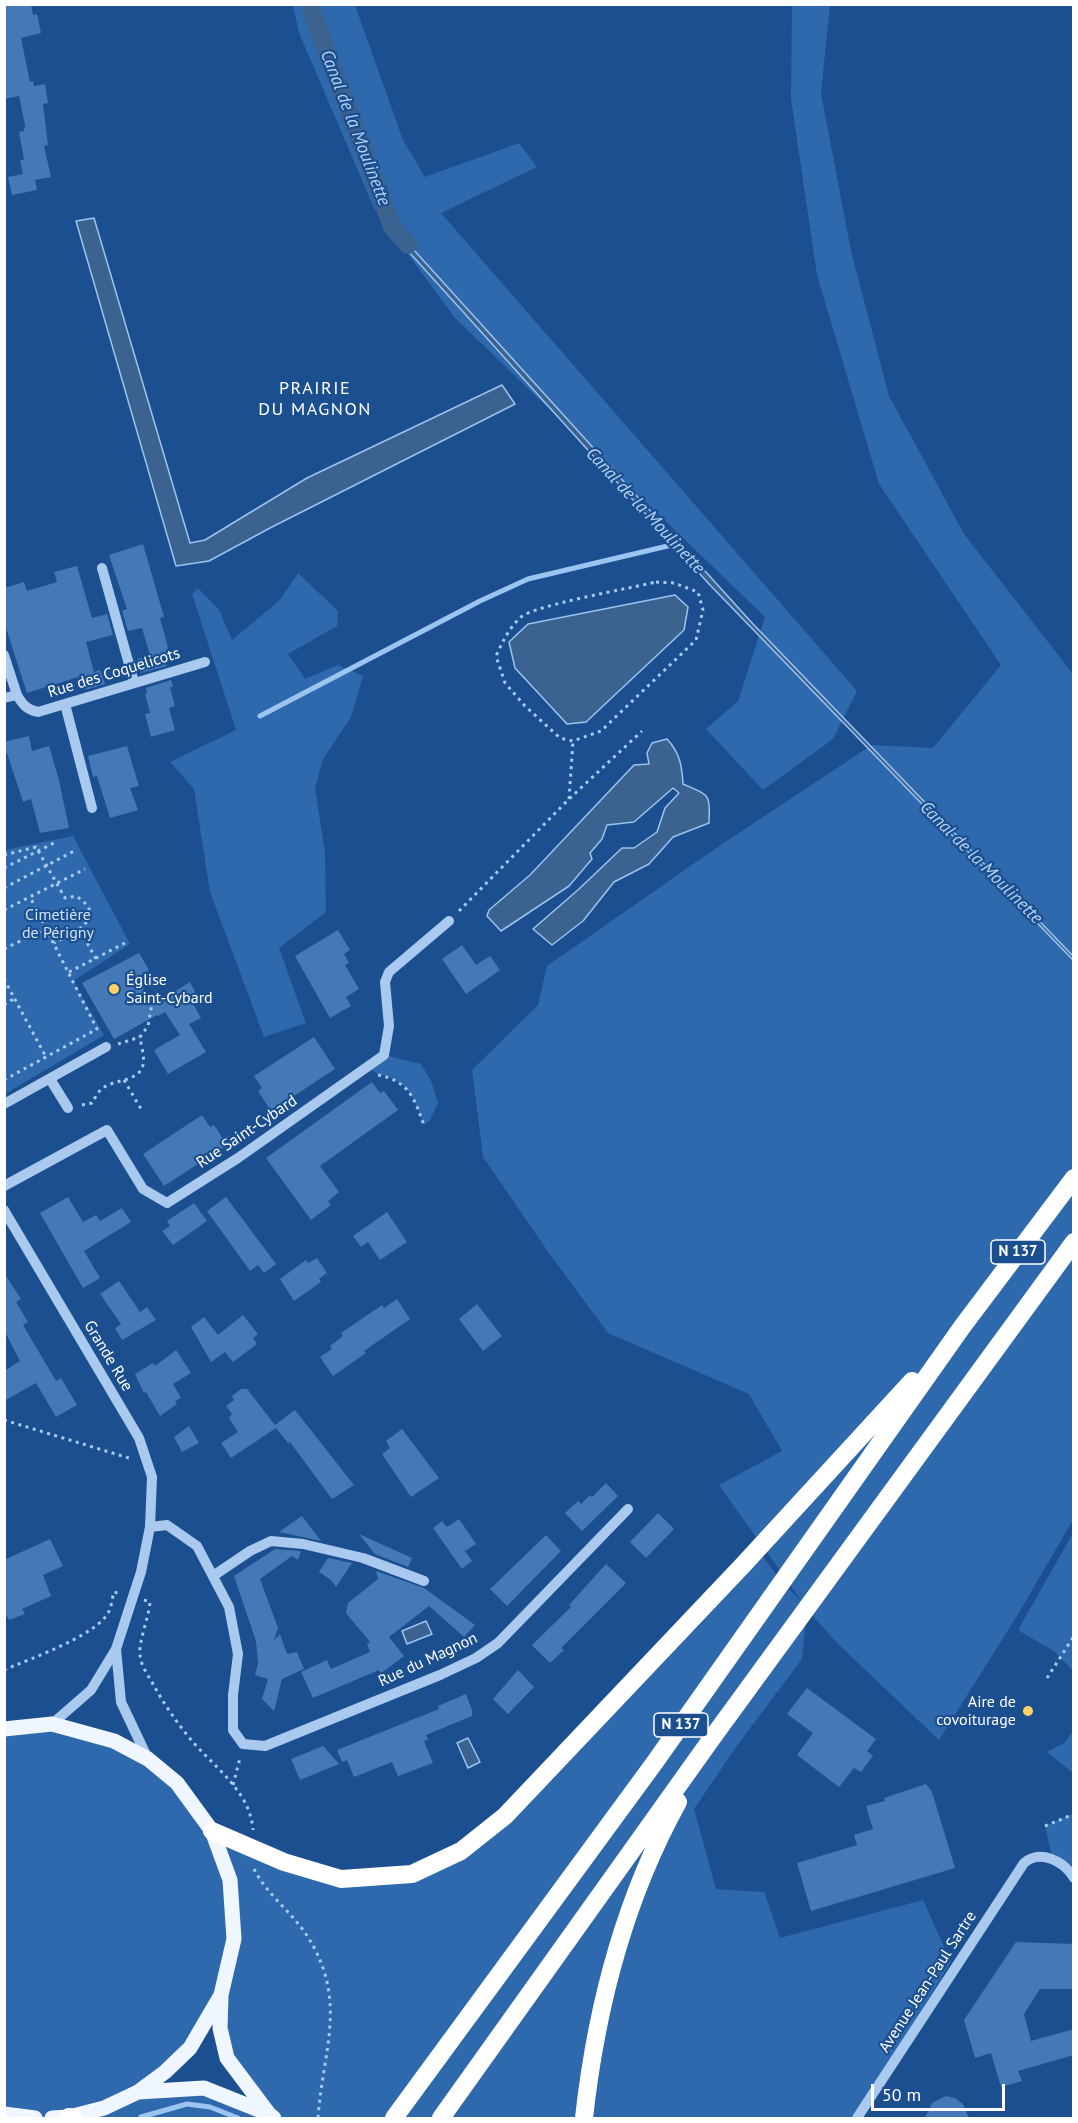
<!DOCTYPE html>
<meta charset="utf-8">
<style>
body{margin:0}
#map{position:relative;width:1078px;height:2123px;overflow:hidden;background:#1b4f8f;font-family:"PT Sans",sans-serif}
canvas{display:block}
.frame{position:absolute;inset:0;border:6px solid #fff;pointer-events:none}
.scale{position:absolute;left:871px;top:2084px;width:134px;height:27px;box-sizing:border-box;border:3px solid #fff;border-top:0;padding-left:8px;font-size:18px;line-height:21px;white-space:nowrap;color:#fff;-webkit-text-stroke:4px #1b4f8f;paint-order:stroke}
</style>
<div id="map">
<canvas width="1078" height="2123"></canvas>
<div class="frame"></div>
<div class="scale">50 m</div>
</div>
<script>
const c = document.querySelector('canvas').getContext('2d');
c.lineJoin = 'round';
function fillPath(path, color) { c.fillStyle = color; c.fill(path, 'evenodd'); }
function strokePath(path, color, width, dash) { c.strokeStyle = color; c.lineWidth = width; c.lineCap = dash ? 'butt' : 'round'; c.setLineDash(dash || []); c.stroke(path); }
function drawText(font, color, halo, rows, align = 'center') {
  c.font = font + ' "PT Sans",sans-serif'; c.lineWidth = 4.5; c.setLineDash([]); c.textBaseline = 'middle'; c.strokeStyle = halo; c.fillStyle = color; for (const [text, x, y, turn = 0] of rows) {
    c.save(); c.translate(x, y); c.rotate((+turn || 0) * Math.PI / 180); c.textAlign = isNaN(turn) ? turn : align; if (halo) c.strokeText(text, 0, 0); c.fillText(text, 0, 0); c.restore();
  }
}
fillPath(new Path2D(`
 M293,5H355L403,140L425,177L519,143L537,167L441,213L857,691L833,739L763,790L706,729L738,701L765,617L455,318L374,208L299,33Z
 M792,5H830L821,93L851,251L889,396L964,534L1073,674V1520L1017,1616L939,1740L836,1642L807,1609L802,1659L736,1747L694,1809L716,1889L764,1892L780,1938L923,1900L951,1962L856,2118H35L5,2114L4,1729L52,1724L148,1759L212,1831L341,1879L412,1874L461,1851L757,1549L782,1582L803,1603L719,1485L782,1451L749,1394L608,1333L551,1256L483,1157L472,1070L538,1005L547,966L722,844L872,745L933,748L1001,665L879,484L817,275L791,99ZM221,1997L227,2058L267,2114L204,2088L139,2092L190,2048Z
 M298,573L338,611L337,626L288,654L305,679L338,665L363,676L351,717L323,759L315,788L325,853L326,912L279,948L306,1023L264,1037L210,892L194,789L170,762L236,730L192,594L198,588L219,610L232,640L280,600Z
 M73,836L130,944L73,981L104,1035L5,1094V850Z
 M384,1055L421,1064L431,1081L438,1103L430,1120L424,1125C417,1107 412,1087 393,1079C380,1073 380,1077 368,1067Z
 M1073,1533V1671L1055,1652L1018,1630Z
 M1073,1731V1773L1047,1752L1064,1743Z
 M1073,1814V1878L1052,1857L1045,1826Z`), '#2e69ad');
const water = new Path2D(`
 M303,5H309L393,227L753,624L1073,956V960L709,584L390,231Z
 M94,218L190,543L205,540L307,478L502,385L515,404L270,528L209,561L176,566L76,221Z
 M675,595L688,607L684,630L586,722L567,724L515,668L509,642L528,624Z
 M667,739C680,753 682,766 683,784C710,796 710,793 709,823L673,837L649,864L614,882L583,921L552,945L533,929L579,889L622,848H634L657,832L665,808L679,793L673,788L634,822L607,825L602,839L590,853L592,859L569,886L501,931L487,916L489,910L530,875L634,765L649,764L647,753L652,743Z
 M426,1621L432,1634L407,1644L402,1631Z
 M468,1738L480,1762L468,1768L457,1743Z`);
fillPath(water, '#3c6290');
strokePath(water, '#9cc4f0', 1.5);
strokePath(new Path2D(`
 M260,716L480,601L528,579L676,544
 M141,2117L187,2104L210,2107L238,2118`), '#9cc4f0', 5);
strokePath(new Path2D(`
 M309,4L392,227L408,245`), '#3c6290', 18);
fillPath(new Path2D(`
 M4,4H31L33,15L37,14L41,33L21,38L30,82L33,81L34,86L45,84L48,103L43,104L48,145L44,146L51,177L35,180L37,190L12,195L8,177L23,174L20,160H24L19,132L24,131L25,125L19,96L4,99Z
 M143,544L164,617L160,618L170,655L164,657L167,666L141,673L137,659L150,655L142,628L128,631L122,611L127,609L109,555Z
 M77,566L92,618L107,614L113,635L86,642L94,672L100,670L105,684L85,690L81,676L27,693L4,622V588L24,582L27,591L57,582L54,572Z
 M171,680L173,687H170L175,706L169,708L175,730L151,737L145,714L150,713L145,694H147L146,688Z
 M29,736L32,751L49,746L59,780L69,828L40,833L31,799L23,802L7,753L4,751V742Z
 M127,746L139,786L130,788L138,810L110,818L97,776L93,777L88,756Z
 M338,930L350,950L344,954L349,963L345,965L359,989L346,997L351,1006L330,1018L295,956Z
 M462,945L476,965L490,956L500,970L466,994L442,959Z
 M139,953L149,970L137,978L153,1005L190,982L196,994L190,998L201,1018L189,1024L206,1052L168,1074L154,1050L180,1035L165,1012L158,1016L157,1015L114,1039L82,983Z
 M314,1037L335,1069L271,1111L258,1091L262,1088L254,1076Z
 M372,1082L380,1093L384,1091L398,1110L320,1166L339,1192L328,1201L331,1205L311,1220L266,1158Z
 M202,1115L210,1127L214,1125L227,1145L164,1186L143,1154Z
 M68,1197L83,1222L96,1215L100,1221L122,1208L131,1222L84,1251L100,1278L83,1288L40,1213Z
 M226,1197L276,1264L264,1273L258,1265L250,1271L207,1211Z
 M194,1203L207,1221L173,1245L162,1231L170,1226L167,1221Z
 M387,1212L407,1242L380,1260L368,1242L361,1247L353,1236Z
 M317,1258L327,1273L319,1279L321,1282L294,1301L280,1279L306,1260L308,1263Z
 M4,1273L21,1299L16,1302L28,1322L23,1325L56,1381L61,1378L77,1405L56,1417L36,1383L4,1401V1371L20,1361L4,1330Z
 M119,1281L140,1312L147,1307L156,1320L122,1340L115,1328L121,1324L100,1294Z
 M397,1299L410,1319L364,1351L366,1353L333,1376L320,1357L332,1349L330,1346L343,1336L341,1333L382,1305L384,1308Z
 M477,1304L502,1336L483,1351L459,1319Z
 M243,1315L258,1334L253,1338L257,1344L233,1362L225,1352L211,1362L191,1327L204,1317L218,1335Z
 M176,1350L191,1373L173,1384L181,1398L175,1401L177,1404L160,1416L146,1392L144,1393L135,1374L153,1363L155,1366Z
 M241,1389H247L275,1425L295,1410L354,1485L332,1499L290,1442L288,1443L276,1428L231,1458L221,1443L238,1432L229,1418L232,1414L226,1406L234,1400L232,1396Z
 M189,1426L199,1443L182,1452L174,1437Z
 M402,1429L439,1478L411,1497L382,1454L390,1448L386,1441Z
 M606,1483L618,1496L582,1531L565,1513L578,1501L581,1504L590,1495L592,1497Z
 M658,1513L674,1529L646,1558L630,1542Z
 M302,1516L321,1541L279,1532Z
 M459,1519L476,1544L465,1551L472,1561L462,1569L433,1528L442,1521L447,1527Z
 M359,1534L412,1558L408,1567L375,1554Z
 M546,1535L561,1551L507,1606L490,1589Z
 M50,1539L63,1566L43,1575L51,1596L22,1609L25,1614L9,1620L4,1611V1560Z
 M275,1549L301,1551L298,1560L292,1556L260,1579L278,1628L274,1640L280,1634L287,1654L297,1652L304,1669L282,1679L274,1711L262,1699L268,1679L255,1675L258,1664L256,1641L234,1576Z
 M328,1558L352,1563L336,1587L331,1580L319,1572Z
 M606,1564L626,1583L561,1648L564,1650L550,1663L532,1645L571,1607L569,1605Z
 M376,1571L424,1588L475,1625L464,1637L429,1606L389,1637L404,1656L380,1674L379,1670L313,1698L301,1672L327,1660L331,1669L370,1652L367,1644L370,1642L346,1613L348,1603L378,1579Z
 M518,1670L534,1687L508,1714L493,1699Z
 M807,1688L876,1739L867,1751L873,1756L861,1772L854,1768L839,1787L797,1755L813,1733L787,1714Z
 M466,1694L472,1710V1716L426,1735L428,1740L424,1741L433,1763L398,1776L392,1762L354,1777L347,1760L342,1762L337,1750L439,1709L438,1706Z
 M323,1746L339,1764L300,1780L291,1759Z
 M926,1784L932,1792L955,1868L811,1911L797,1863L857,1845L854,1835L873,1829L866,1806L885,1801L884,1798Z
 M1016,1942L1074,1944V1989H1040L1024,2014L1031,2041L1074,2029V2055L1018,2071L1022,2081L1001,2087L991,2053L975,2058L964,2020Z
 M946,2096L955,2098L963,2104L969,2118H925L932,2103Z`), '#4478b7');
strokePath(new Path2D(`
 M656,582L674,583L698,592L703,610L696,640L601,731L573,741L560,738L525,706L505,683L496,656C503,641 509,628 521,617C535,605 632,588 656,582Z
 M569,799L573,741
 M4,855L36,847L65,898L76,896C110,918 73,933 54,943
 M4,868L54,843
 M4,888L76,850
 M4,910L85,869
 M459,911L569,799L642,731
 M80,930L96,959
 M4,949L47,928
 M69,972L125,943
 M4,979L46,1057
 M4,1005L15,998
 M118,1044L140,1037
 M378,1075C409,1081 414,1098 424,1125
 M4,1080L97,1029L30,897
 M124,1080L141,1109
 M82,1105L92,1103C95,1098 98,1091 103,1088C114,1079 139,1082 143,1065C145,1057 141,1046 140,1037L148,1026L153,998
 M4,1420L132,1459
 M144,1600L150,1602C149,1617 138,1643 140,1655C141,1666 148,1675 153,1684C164,1704 177,1723 192,1741C215,1768 250,1791 253,1830
 M4,1670C29,1659 99,1635 109,1611C112,1605 112,1598 114,1592L121,1594
 M1047,1678L1074,1636
 M233,1785L240,1758
 M1045,1826L1074,1814
 M254,1869C266,1893 291,1912 306,1934C349,2000 323,2048 318,2118`), '#a9c9ee', 3, [3, 4.5]);
strokePath(new Path2D(`
 M102,568L134,682
 M4,655L17,695
 M4,698L17,695C23,705 26,709 38,712L205,662
 M65,704L92,808
 M50,1079L68,1108
 M4,1104L106,1047
 M4,1186L107,1130L143,1189L167,1203L238,1158L384,1055L389,1026L385,982L389,972L449,921
 M4,1210L139,1438L152,1477L150,1527L141,1572L116,1649L91,1690L52,1724
 M150,1527L167,1525L197,1546L229,1607L238,1654L233,1695V1730L243,1744L265,1746L440,1675L476,1658L498,1643L628,1509
 M213,1576L250,1551L271,1541L303,1544L363,1558L424,1581
 M116,1649L121,1702L148,1759
 M857,2118L1024,1863C1040,1849 1064,1861 1074,1878`), '#a9c9ee', 10);
strokePath(new Path2D(`
 M4,1729L52,1724L114,1741L148,1759L177,1783L212,1831L230,1880L234,1939L221,1995L190,2048L165,2072L138,2092L104,2108L69,2117L52,2118
 M221,1997L220,2028L227,2058L269,2114
 M138,2092L204,2088L269,2114L274,2118
 M4,2114L35,2118`), '#f0f6ff', 15);
strokePath(new Path2D(`
 M212,1831L284,1862L341,1879L412,1874L461,1851L505,1816L743,1565L912,1381
 M69,2117L73,2118
 M394,2118L655,1762L962,1327L1074,1178
 M441,2118L715,1734L1074,1242
 M584,2118C596,2009 625,1898 678,1802`), '#fff', 18);
for (const [x, y, r, color] of [
 [114,989,6,"#ffd166"],
 [1028,1711,6,"#ffd166"]
]) { const dot = new Path2D(); dot.arc(x, y, r, 0, 2 * Math.PI); c.fillStyle = color; c.fill(dot); strokePath(dot, '#1b4f8f', 2); }
for (const [x, y, w] of [
 [1018,1252,54],
 [681,1725,54]
]) { const box = new Path2D(); box.roundRect(x - w / 2, y - 12, w, 24, 4.5); c.fillStyle = '#1b4f8f'; c.fill(box); strokePath(box, '#fff', 1.5); }
drawText('bold 15px', '#fff', null, [
 ["N 137",1018,1252],
 ["N 137",681,1725]
]);
drawText('16px', '#fff', '#1b4f8f', [
 ["Rue des Coquelicots",114,673,-17],
 ["Rue Saint-Cybard",247,1132,-34],
 ["Grande Rue",108,1356,59],
 ["Rue du Magnon",428,1660,-25],
 ["Avenue Jean-Paul Sartre",928,1982,-57]
]);
drawText('16px', '#cfe3fa', '#1b4f8f', [
 ["Cimetière",58,915],
 ["de Périgny",58,933]
]);
drawText('16px', '#fff', '#1b4f8f', [
 ["Église",126,980],
 ["Saint-Cybard",126,998],
 ["Aire de",1016,1702,"right"],
 ["covoiturage",1016,1720,"right"]
], 'left');
drawText('italic 18px', '#b5d3f5', '#1b4f8f', [
 ["Canal de la Moulinette",355,128,69],
 ["Canal de la Moulinette",645,511,47],
 ["Canal de la Moulinette",981,863,45]
]);
c.letterSpacing = '1.5px';
drawText('18px', '#fff', '#1b4f8f', [
 ["PRAIRIE",315,389],
 ["DU MAGNON",315,410]
]);
c.letterSpacing = '0px';
</script>
